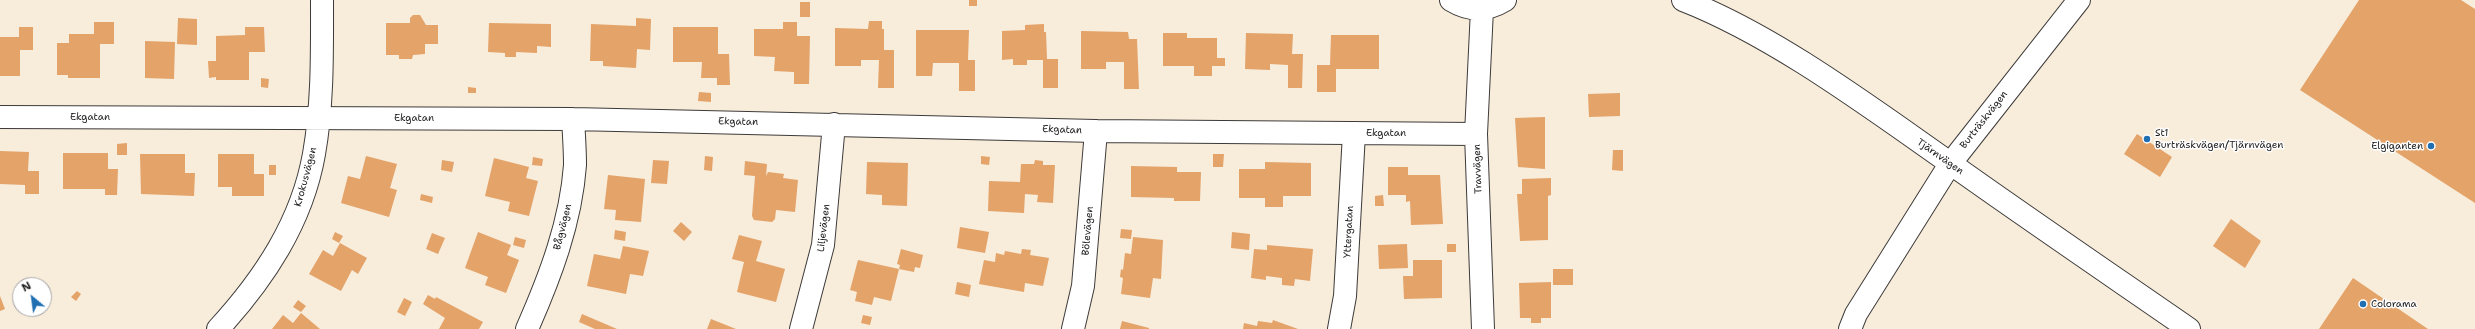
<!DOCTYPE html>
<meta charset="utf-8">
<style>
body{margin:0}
#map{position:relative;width:2475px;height:329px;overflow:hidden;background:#f8ecdb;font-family:"Shantell Sans",sans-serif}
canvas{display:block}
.north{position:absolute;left:12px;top:277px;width:40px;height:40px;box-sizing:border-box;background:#fff;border:1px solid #a4a4a4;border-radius:50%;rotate:331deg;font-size:11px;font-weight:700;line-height:16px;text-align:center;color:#1c1c1c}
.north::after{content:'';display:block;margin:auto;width:14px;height:18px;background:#1f6fb2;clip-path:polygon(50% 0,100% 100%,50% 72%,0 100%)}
</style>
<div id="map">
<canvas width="2475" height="329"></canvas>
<div class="north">N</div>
</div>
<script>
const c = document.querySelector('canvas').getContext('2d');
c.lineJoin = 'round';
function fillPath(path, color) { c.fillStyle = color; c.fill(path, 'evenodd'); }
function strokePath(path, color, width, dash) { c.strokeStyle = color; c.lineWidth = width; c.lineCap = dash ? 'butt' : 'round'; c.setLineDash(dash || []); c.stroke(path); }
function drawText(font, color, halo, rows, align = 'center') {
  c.font = font + ' "Shantell Sans",sans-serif'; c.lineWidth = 3; c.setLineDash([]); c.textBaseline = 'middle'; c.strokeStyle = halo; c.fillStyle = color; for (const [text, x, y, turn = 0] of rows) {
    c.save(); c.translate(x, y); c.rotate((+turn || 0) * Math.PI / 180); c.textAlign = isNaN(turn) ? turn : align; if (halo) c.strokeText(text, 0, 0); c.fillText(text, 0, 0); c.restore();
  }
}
fillPath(new Path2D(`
 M969,0H977V6H969Z
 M2359,0H2461L2475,9V203L2300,90Z
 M800,2H810V17H800Z
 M413,15H420L426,25H438V44H425V54L413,55L412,59H399V55H386V23H410V18Z
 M178,18L197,19V45L177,44Z
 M636,18L651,19L650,50L637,49L636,68L603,66V61H590L591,24L636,26Z
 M869,21H882V29H884V50H894V88H878L879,60H861V66H835V28L868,29Z
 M94,22H114V44H100V78H68V75H57V43H69V34H94Z
 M783,22H797V36H810L809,84H794V72L774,71L775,57L754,56V29H783Z
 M489,23L551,24V47L537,46V53L516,52V57H505V53L488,52Z
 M1044,24V32H1046L1047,59H1058V88H1043V60H1027V65H1013V59L1002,60V31L1025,30V25Z
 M19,27H33V50H20V76H0V37H19Z
 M245,27H264L265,52H249V80H216V77L209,78L208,61H216V36L245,35Z
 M673,27H718V54H729L730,85H717V78H701L702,62H673Z
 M916,30H969L968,60H975V91H959V63H933L932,76H916Z
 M1081,31L1128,32L1129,39H1137L1139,89H1124V62H1106V69H1081Z
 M1163,33H1187V38H1217V58H1225V66H1212V76H1194V66H1163Z
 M1246,33L1293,34L1292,54H1303L1302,88H1288V65L1270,64V70L1245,69Z
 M1331,35H1379V69H1336V92H1317V65H1330Z
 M145,41L175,42L174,79L145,78Z
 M261,78L269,79L268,88L261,87Z
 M468,87L476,88V93H468Z
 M699,92L711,93V102L698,101Z
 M1620,93V116L1589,117L1588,94Z
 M1545,117V169L1518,167L1515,118Z
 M2137,134L2172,157L2160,177L2124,154Z
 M127,143V155H117V144Z
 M1613,150H1623V171L1612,170Z
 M0,151L29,152L28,171H39V194H25V185L0,184Z
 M63,153H108V169H118L117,195H105V189H63Z
 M140,154H185V173H195L194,196L141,194Z
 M218,154H254V174H264V196H232V187H218Z
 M1213,154H1224L1223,167H1213Z
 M366,156L397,164L390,188L397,190L389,217L341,203L348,176L360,179Z
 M705,156L713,157L712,171L704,170Z
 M981,156L990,157L989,165L981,164Z
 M533,157L543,159L542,166L532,165Z
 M494,158L529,167L526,178L538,181L529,216L508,211L510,202L485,196Z
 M442,160L454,162L452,172L441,170Z
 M653,160L669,161L667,184L651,183Z
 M1035,160L1043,161V165H1055L1053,203L1037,202L1038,195L1025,194L1024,213L988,211L989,181L1020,182L1021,164H1034Z
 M745,161L767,164L766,176L768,172L784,174L783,178L798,180L795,212L776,210L775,219L772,222L754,220L752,216L755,176L744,175Z
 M867,162L908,163L907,206L882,205V195L866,194Z
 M1265,162L1311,163V196H1283V207H1265V198H1239V169H1265Z
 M269,165H276V175H269Z
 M1131,166L1177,167V172H1201L1200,201H1174V198L1131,197Z
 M1388,167H1408V175H1440L1443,224L1411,225L1410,201L1406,202V195H1388Z
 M608,175L645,179L641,222L615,220L616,210L604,209Z
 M1551,178V195L1548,196V240L1520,241L1517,194H1522V179Z
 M421,194L433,197L432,203L420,200Z
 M1383,195L1384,206H1375V196Z
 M2231,219L2261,241L2245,268L2213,246Z
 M681,222L692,232L684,241L673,231Z
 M960,227L989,232L985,253L957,248Z
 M1121,229L1132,230L1131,239L1120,238Z
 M615,230L626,232L625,241L614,239Z
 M335,232L343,236L339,243L332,239Z
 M478,232L511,245L507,255L519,260L506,293L485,285L488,277L465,268Z
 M1232,232L1250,234L1249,250L1231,248Z
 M432,233L445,238L438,254L426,249Z
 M739,235L762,241L756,261L785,269L776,302L737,292L744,262L732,259Z
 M515,237L526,240L524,248L513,245Z
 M1133,237L1163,240L1161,279L1153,278L1150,298L1121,294L1123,278L1120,277L1121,269L1123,270L1125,253L1131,254Z
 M340,243L367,258L358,274L352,270L341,291L309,274L323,250L333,256Z
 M1407,244L1408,268L1379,269L1378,245Z
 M1447,244H1456V252H1447Z
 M1267,245L1313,249L1310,281L1295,279L1294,286L1282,285V278L1266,276V280L1251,278L1254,249L1267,250Z
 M623,246L649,251L643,276L630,274L626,294L587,286L594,254L620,259Z
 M901,249L923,255L920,268L915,267L914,272L899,269L900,265L897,264Z
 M1022,249L1031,250L1030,255L1049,258L1043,286L1025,283L1024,292L979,284L984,260L995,262L996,253L1004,255L1005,251L1021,254Z
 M858,260L899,269L891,301L874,297L872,305L855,301L857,292L850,290Z
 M1413,260H1442V298L1404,299L1403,276H1413Z
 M1553,269H1573V285H1553Z
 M2353,278L2428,329H2319Z
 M957,282L971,285L969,297L955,294Z
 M1551,282V318H1541V323H1531V318H1520L1519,283Z
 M77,291L81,294L76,301L71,297Z
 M428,295L435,299L436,297L483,322L479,329H439L445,318L423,304Z
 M0,296L5,309L0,311Z
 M404,298L412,302L405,316L397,312Z
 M298,300L306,306L301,312L293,307Z
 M301,313L320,329H272L283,315L293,323Z
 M582,314L617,329H595L579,322Z
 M863,315L872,317L870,325L861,323Z
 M711,319L736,329H707Z
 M1273,320L1298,329H1243L1244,323L1257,326L1258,321L1272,323Z
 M1122,321L1149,328V329H1120Z`), '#e3a369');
const minor = new Path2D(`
 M1451,0C1469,11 1487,11 1505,0
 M1683,0C1773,35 1867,105 1947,161C2027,218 2108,273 2189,329
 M1482,9L1476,134L1483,329
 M0,117L573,119L1096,131L1476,134
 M218,329C264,279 302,222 314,154C323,103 322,51 322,0
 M527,329C550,277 571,222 575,165C575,150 574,135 573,119
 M801,329L823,245L834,124
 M1073,329L1083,286L1096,131
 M1339,329L1345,296L1354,133
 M1850,329L1856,314L1950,164L2079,0`);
strokePath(minor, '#3d3b39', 24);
strokePath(minor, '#fff', 22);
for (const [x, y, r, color] of [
 [2147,139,4,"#1f6fb2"],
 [2431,146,4,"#1f6fb2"],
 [2363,304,4,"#1f6fb2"]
]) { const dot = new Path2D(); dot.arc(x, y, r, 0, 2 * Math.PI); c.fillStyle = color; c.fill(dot); strokePath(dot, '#fff', 1.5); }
drawText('10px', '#1c1c1c', '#fff', [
 ["Ekgatan",90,117],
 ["Ekgatan",414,118],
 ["Burträskvägen",1984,120,-52],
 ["Ekgatan",738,122,1],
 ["Ekgatan",1062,130,2],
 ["Ekgatan",1386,133],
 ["Tjärnvägen",1940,157,35],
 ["Travvägen",1478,169,-92],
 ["Krokusvägen",306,177,-75],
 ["Bågvägen",563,227,-76],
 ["Liljevägen",824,228,-83],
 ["Bölevägen",1088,231,-85],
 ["Yttergatan",1349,232,-87]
]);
drawText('10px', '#1c1c1c', '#fff', [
 ["St1",2155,133],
 ["Burträskvägen/Tjärnvägen",2155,145],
 ["Elgiganten",2423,146,"right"],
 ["Colorama",2371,304]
], 'left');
</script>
